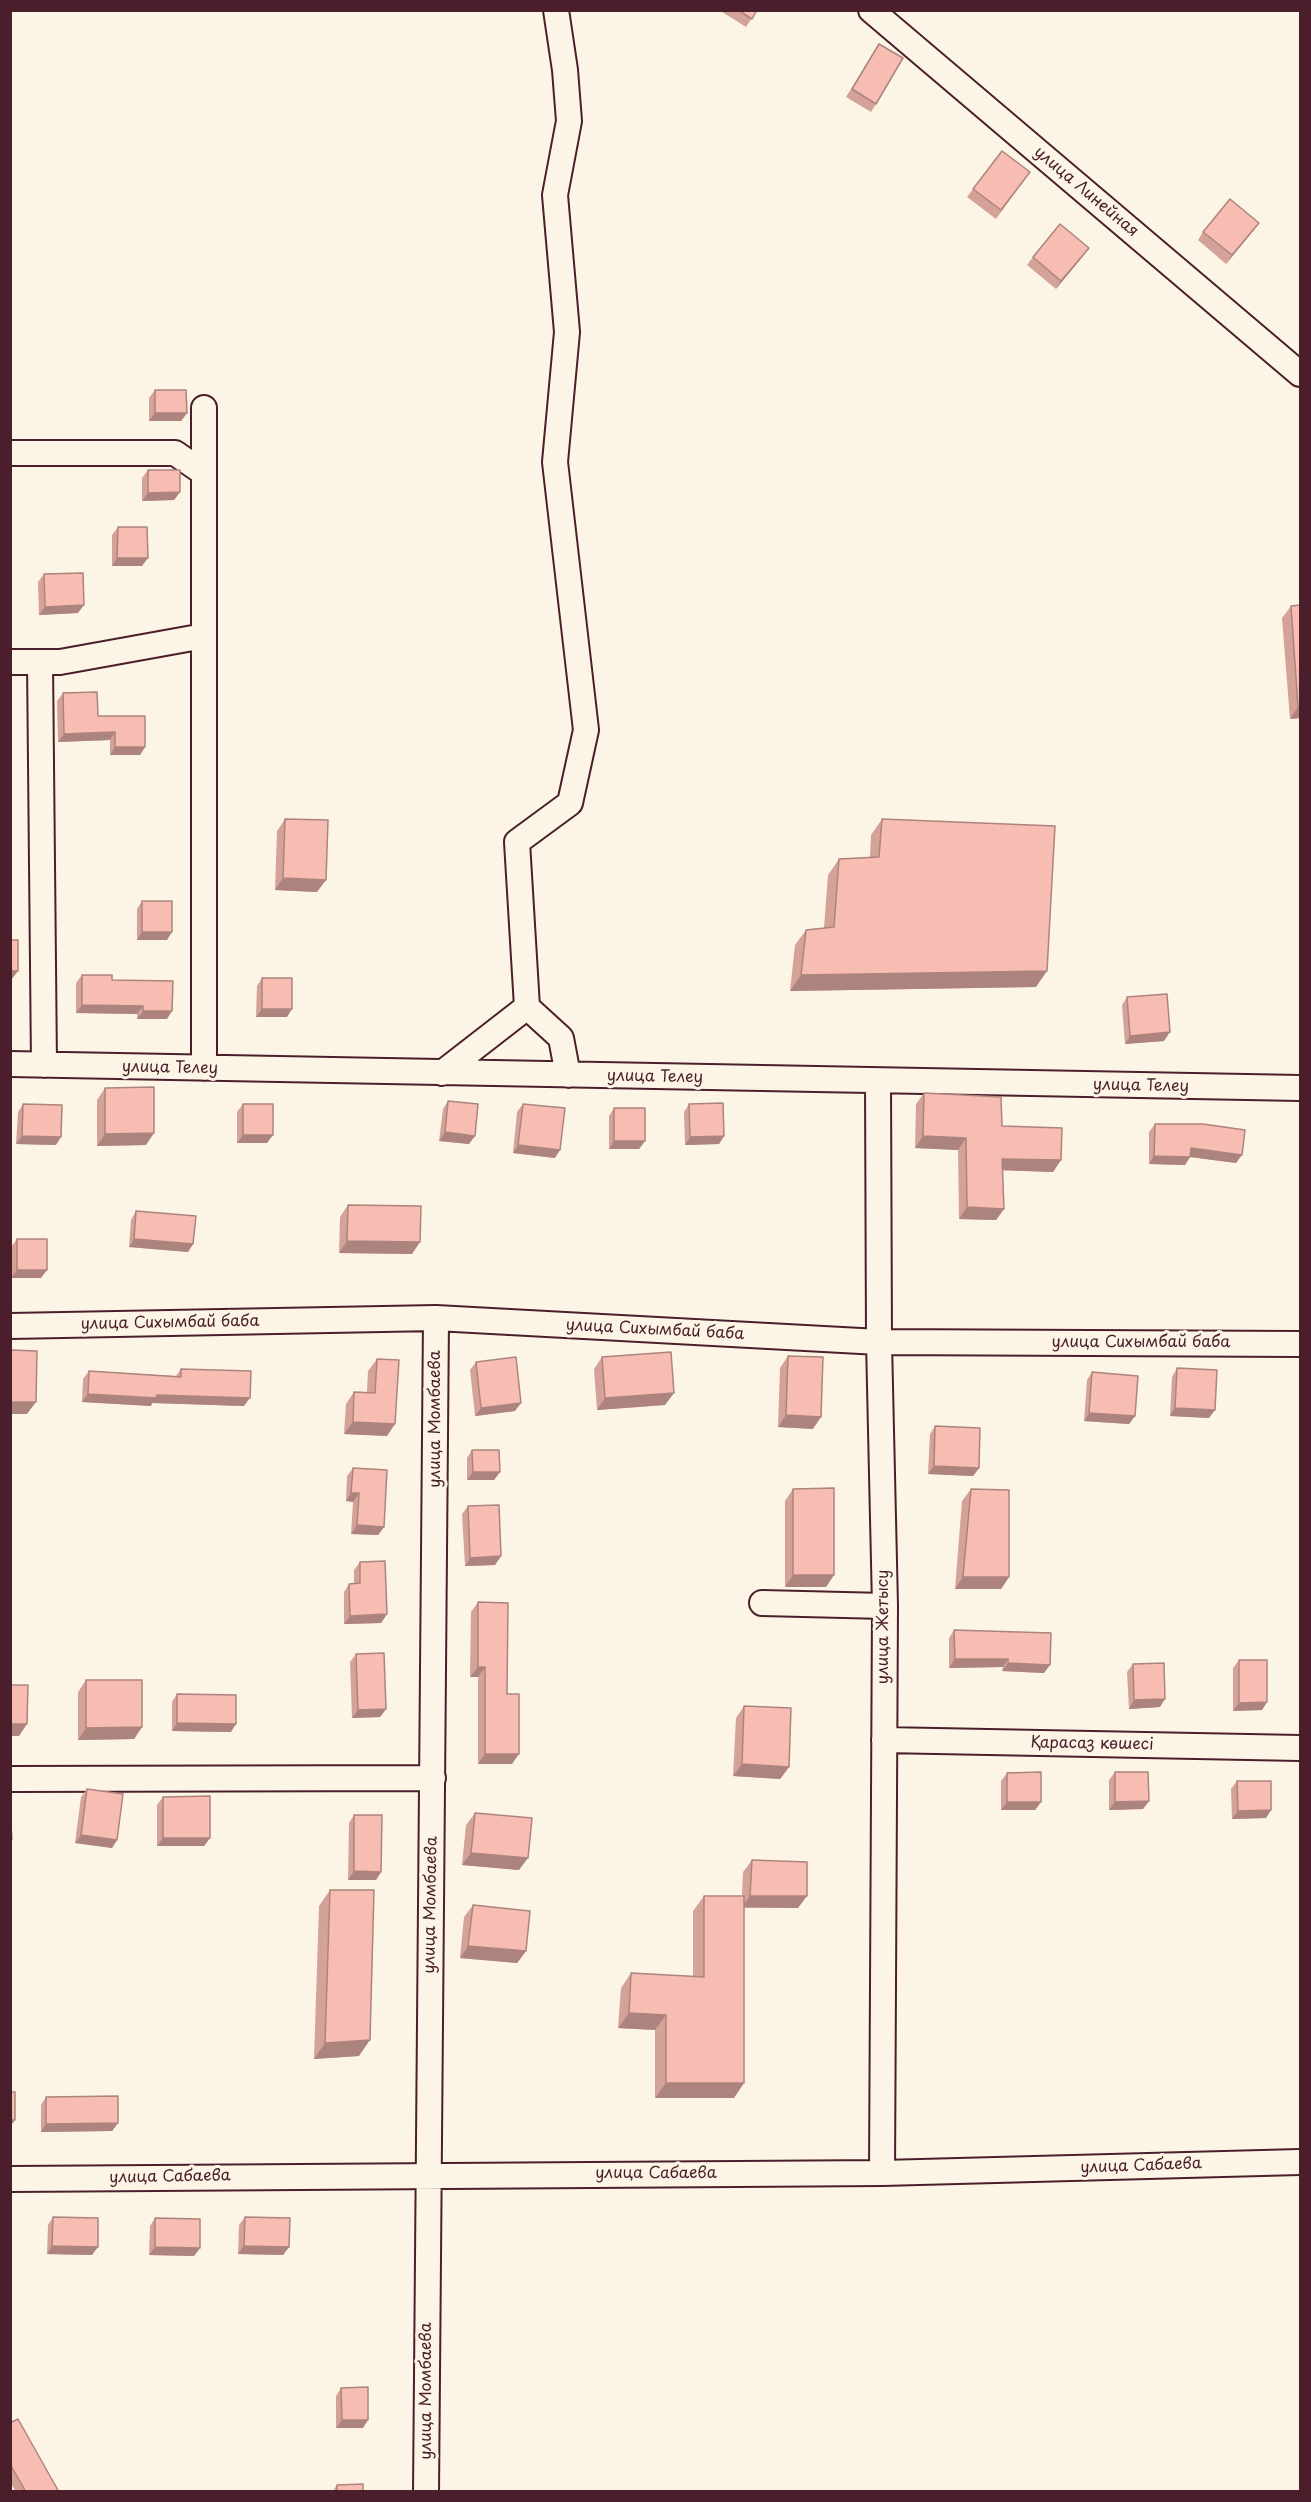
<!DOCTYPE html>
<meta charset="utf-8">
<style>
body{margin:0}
#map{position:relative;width:1311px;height:2502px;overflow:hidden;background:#fcf5e5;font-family:"Playpen Sans",sans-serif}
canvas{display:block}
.frame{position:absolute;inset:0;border:12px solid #4a1f2b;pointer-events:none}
</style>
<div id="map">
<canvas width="1311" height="2502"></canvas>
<div class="frame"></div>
</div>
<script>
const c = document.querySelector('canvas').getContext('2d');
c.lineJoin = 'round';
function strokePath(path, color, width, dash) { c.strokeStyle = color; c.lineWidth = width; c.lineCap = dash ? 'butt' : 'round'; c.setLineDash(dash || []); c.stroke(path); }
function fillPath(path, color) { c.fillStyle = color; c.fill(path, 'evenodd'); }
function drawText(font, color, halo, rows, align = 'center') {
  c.font = font + ' "Playpen Sans",sans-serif'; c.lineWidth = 6; c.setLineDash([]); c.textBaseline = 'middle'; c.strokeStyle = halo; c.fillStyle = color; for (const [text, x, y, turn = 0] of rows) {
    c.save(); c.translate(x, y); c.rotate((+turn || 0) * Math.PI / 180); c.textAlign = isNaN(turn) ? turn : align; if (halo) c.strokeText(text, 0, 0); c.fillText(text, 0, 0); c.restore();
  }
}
const minor = new Path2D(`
 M871,10L1300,374
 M204,408V1068
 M10,453H175L204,473
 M10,662H60L204,636
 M40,662L44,1065
 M527,1007L561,1038L568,1075
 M10,1064L1300,1088
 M442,1073L527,1007L517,842L570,803L586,730L555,462L567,332L555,195L569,121L565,70L556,10
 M878,1081L879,1342L885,1606L882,2173
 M10,1326L436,1318L879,1342L1300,1344
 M762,1603L885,1606
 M884,1740L1300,1748
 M10,1779L433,1778
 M10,2179L882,2173L1300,2162
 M426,2492L436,1318`);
strokePath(minor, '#4a1f2b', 28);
strokePath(minor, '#fcf5e5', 24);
fillPath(new Path2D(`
 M719,10H757L746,27Z
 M879,44L876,104L871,112L846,97Z
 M1002,151L1030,172L996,219L967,197Z
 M1253,231L1226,264L1198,240L1203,232Z
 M1083,256L1056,289L1027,265L1033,257Z
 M155,390L187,413L181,421H149V398Z
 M148,470L180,492L174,500L142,501V478Z
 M118,527L142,566H112V535Z
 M44,574L78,613L39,615L38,582Z
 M1300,605V718L1290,719L1282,618L1291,606Z
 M63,693L145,747L140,755H110V740L58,742L57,701Z
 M285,819L317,892L275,890L277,831Z
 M882,819L1036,987L790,991L795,945L806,930L824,928L828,875L839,859L870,857L871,835Z
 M142,901L167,940H137V909Z
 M82,975L112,980L167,1019H137V1014L76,1013V983Z
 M262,978L287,1017H256L257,986Z
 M1127,997L1164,1041L1125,1044L1122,1005Z
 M105,1088L146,1145L97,1146V1100Z
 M924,1093L1002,1126L1061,1160L1053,1172L1003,1170L1004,1209L996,1220L959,1219L958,1150L915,1148L916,1104Z
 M448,1101L469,1144L439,1141L443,1109Z
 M23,1104L56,1145L16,1144L18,1112Z
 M243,1104L267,1143H237V1112Z
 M523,1104L555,1158L513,1153L517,1112Z
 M689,1104L724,1136L719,1144L685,1145L684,1112Z
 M614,1108L645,1141L639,1149H609V1116Z
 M1155,1124L1236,1163L1190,1157L1185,1165L1149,1164V1132Z
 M348,1205L412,1254L339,1253L340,1217Z
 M136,1211L193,1244L188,1252L129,1247L131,1220Z
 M17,1239L41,1278H11V1247Z
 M788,1356L813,1429L778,1427L780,1368Z
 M602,1357L665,1405L597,1410L594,1369Z
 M377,1359L387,1436L344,1434L346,1404L354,1392H367L368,1371Z
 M476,1362L515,1411L475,1416L470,1370Z
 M1177,1368L1209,1418L1170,1416L1172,1377Z
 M181,1369L244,1406L152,1403L151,1406L82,1402L83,1379L89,1371L176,1376Z
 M1092,1372L1135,1416L1129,1424L1084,1421L1087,1380Z
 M935,1426L979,1468L973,1476L928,1474L930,1434Z
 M472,1450L500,1472L494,1480H467V1458Z
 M353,1468L384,1527L378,1535L351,1534L353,1502L346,1501L347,1476Z
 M793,1489L834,1575L826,1587H785V1501Z
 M971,1489L1009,1577L1001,1589H955L962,1501Z
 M468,1506L501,1556L495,1565L465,1566L462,1514Z
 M360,1562L387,1614L381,1623L344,1624V1592L349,1584H354V1570Z
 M478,1602L507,1694L512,1764H478V1677H470L471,1612Z
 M954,1630L1044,1673L1002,1671L1003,1667L949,1668V1638Z
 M356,1654L386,1709L380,1717L352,1718L350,1662Z
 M1239,1660L1267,1702L1262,1710L1233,1711V1668Z
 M1133,1664L1160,1707L1129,1709L1127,1672Z
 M86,1680L142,1727L134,1739L78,1740V1692Z
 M177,1694L231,1732L172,1731V1702Z
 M744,1706L789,1767L780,1779L733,1776L736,1718Z
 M1115,1772L1149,1801L1143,1809L1109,1810V1780Z
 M1007,1773L1041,1802L1035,1810H1001V1781Z
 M1237,1781L1271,1810L1266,1818L1232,1819L1231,1789Z
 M87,1789L117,1840L112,1848L75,1843L81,1797Z
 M163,1797L210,1838L204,1846H157V1805Z
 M475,1813L519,1870L462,1865L466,1825Z
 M354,1815L381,1872L376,1880H348L349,1823Z
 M752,1860L798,1908H744L734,2098H655V2030L618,2028L621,1988L631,1973L693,1976V1911L704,1896H742L743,1872Z
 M330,1890L359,2056L314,2059L319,1906Z
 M473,1905L526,1951L517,1963L460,1958L464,1917Z
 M46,2097L118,2123L112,2131L41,2132V2105Z
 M53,2217L92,2255L47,2254L48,2225Z
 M245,2217L289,2247L283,2255L238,2254L239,2225Z
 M155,2218L200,2248L194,2256L149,2255L150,2226Z
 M341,2388L363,2428H336V2396Z
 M10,2423L59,2492H16L10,2482Z
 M337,2485L363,2492H332Z`), '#d4a299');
fillPath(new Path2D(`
 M1259,223L1253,231L1226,264L1232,255Z
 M1089,248L1083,256L1056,289L1061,281Z
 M155,413H187L181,421H149Z
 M180,492L174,500L142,501L148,493Z
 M117,558H148L142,566H112Z
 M84,605L78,613L39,615L45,607Z
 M1300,706V718L1290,719L1298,707Z
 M115,732L110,740L58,742L64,734Z
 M115,747H145L140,755H110Z
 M283,878L326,880L317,892L275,890Z
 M142,932H172L167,940H137Z
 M10,971H18L12,979H10Z
 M1047,971L1036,987L790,991L801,975Z
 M82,1005L143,1006L137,1014L76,1013Z
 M262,1009H292L287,1017H256Z
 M143,1011H172L167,1019H137Z
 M1170,1032L1164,1041L1125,1044L1130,1036Z
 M445,1132L475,1136L469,1144L439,1141Z
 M154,1133L146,1145L97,1146L105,1134Z
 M243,1135H273L267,1143H237Z
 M22,1136L61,1137L56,1145L16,1144Z
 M724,1136L719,1144L685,1145L690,1137Z
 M923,1136L966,1138L958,1150L915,1148Z
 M614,1141H645L639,1149H609Z
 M518,1145L560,1150L555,1158L513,1153Z
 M1191,1148L1242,1155L1236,1163L1190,1157L1185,1165L1149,1164L1154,1156Z
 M1002,1159L1061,1160L1053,1172L994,1170Z
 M967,1207L1004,1209L996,1220L959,1219Z
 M134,1239L193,1244L188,1252L129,1247Z
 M347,1241L420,1242L412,1254L339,1253Z
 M17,1270H47L41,1278H11Z
 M674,1393L665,1405L597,1410L605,1398Z
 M88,1394L157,1395L250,1398L244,1406L152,1403L151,1406L82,1402Z
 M10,1402H36L27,1414H10Z
 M521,1403L515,1411L475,1416L481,1408Z
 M1175,1408L1215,1410L1209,1418L1170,1416Z
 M1089,1413L1135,1416L1129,1424L1084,1421Z
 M786,1415L821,1417L813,1429L778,1427Z
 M353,1422L395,1424L387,1436L344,1434Z
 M934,1466L979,1468L973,1476L928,1474Z
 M473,1472H500L494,1480H467Z
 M351,1493H359L353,1502L346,1501Z
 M357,1525L384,1527L378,1535L351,1534Z
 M501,1556L495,1565L465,1566L470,1558Z
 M793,1575H834L826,1587H785Z
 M963,1577H1009L1001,1589H955Z
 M387,1614L381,1623L344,1624L350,1616Z
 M955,1659H1008L1003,1667L949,1668Z
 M1008,1663L1050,1665L1044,1673L1002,1671Z
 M478,1667H485L478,1677H470Z
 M1165,1699L1160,1707L1129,1709L1134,1700Z
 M1267,1702L1262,1710L1233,1711L1239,1703Z
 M386,1709L380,1717L352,1718L358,1710Z
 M177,1723L236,1724L231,1732L172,1731Z
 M10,1724H27L19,1736H10Z
 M142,1727L134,1739L78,1740L86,1728Z
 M485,1754H519L512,1764H478Z
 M742,1764L789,1767L780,1779L733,1776Z
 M1149,1801L1143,1809L1109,1810L1115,1802Z
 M1007,1802H1041L1035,1810H1001Z
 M1271,1810L1266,1818L1232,1819L1238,1811Z
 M81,1835L117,1840L112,1848L75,1843Z
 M163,1838H210L204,1846H157Z
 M471,1853L528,1858L519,1870L462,1865Z
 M354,1871L381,1872L376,1880H348Z
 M750,1896H807L798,1908L742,1907Z
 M468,1946L526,1951L517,1963L460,1958Z
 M629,2013L666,2015L655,2030L618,2028Z
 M370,2040L359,2056L314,2059L325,2043Z
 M666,2083H744L734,2098H655Z
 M10,2120H15L10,2127Z
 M118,2123L112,2131L41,2132L46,2124Z
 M52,2246L98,2247L92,2255L47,2254Z
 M244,2246L289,2247L283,2255L238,2254Z
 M155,2247L200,2248L194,2256L149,2255Z
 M342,2420H368L363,2428H336Z`), '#ad847d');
const building = new Path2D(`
 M738,10H757L752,19Z
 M879,44L903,58L876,104L852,89Z
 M1002,151L1030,172L1001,210L973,189Z
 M1230,199L1259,223L1232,255L1203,232Z
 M1060,224L1089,248L1061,281L1033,257Z
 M155,390H186L187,413H155Z
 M148,470H180V492L148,493Z
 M118,527H147L148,558H117Z
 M83,573L84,605L45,607L44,574Z
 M1300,605V706L1298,707L1291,606Z
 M97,692L98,716H145V747H115V732L64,734L63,693Z
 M285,819L328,820L326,880L283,878Z
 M882,819L1055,826L1047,971L801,975L806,930L834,927L839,859L879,857Z
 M142,901H172V932H142Z
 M10,940H18V971H10Z
 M82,975H112V980L173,981L172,1011H143V1006L82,1005Z
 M262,978H292V1009H262Z
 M1167,994L1170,1032L1130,1036L1127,997Z
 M154,1087V1133L105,1134V1088Z
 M924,1093L1001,1097L1002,1126L1062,1128L1061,1160L1002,1159L1004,1209L967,1207L966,1138L923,1136Z
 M448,1101L478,1104L475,1136L445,1132Z
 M723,1103L724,1136L690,1137L689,1104Z
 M23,1104L62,1105L61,1137L22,1136Z
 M243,1104H273V1135H243Z
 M523,1104L565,1108L560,1150L518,1145Z
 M614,1108H645V1141H614Z
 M1155,1124H1203L1245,1130L1242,1155L1191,1148L1190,1157L1154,1156Z
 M348,1205L421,1206L420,1242L347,1241Z
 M136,1211L196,1216L193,1244L134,1239Z
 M17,1239H47V1270H17Z
 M10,1350L37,1351L36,1402H10Z
 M671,1352L674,1393L605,1398L602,1357Z
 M788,1356L823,1357L821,1417L786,1415Z
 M516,1357L521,1403L481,1408L476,1362Z
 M377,1359L399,1360L395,1424L353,1422L354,1392L375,1393Z
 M1177,1368L1217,1370L1215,1410L1175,1408Z
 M181,1369L251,1371L250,1398L157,1395L156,1398L88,1394L89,1371L181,1377Z
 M1092,1372L1138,1376L1135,1416L1089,1413Z
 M935,1426L980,1428L979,1468L934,1466Z
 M472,1450H499L500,1472H473Z
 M353,1468L387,1470L384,1527L357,1525L359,1493H351Z
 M834,1488V1575H793V1489Z
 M971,1489L1009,1490V1577H963Z
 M499,1505L501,1556L470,1558L468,1506Z
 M385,1561L387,1614L350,1616L349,1584L360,1583V1562Z
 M478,1602L508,1603L507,1694H519V1754H485V1667H478Z
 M954,1630L1051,1633L1050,1665L1008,1663V1659H955Z
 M384,1653L386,1709L358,1710L356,1654Z
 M1239,1660H1267V1702L1239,1703Z
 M1164,1663L1165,1699L1134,1700L1133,1664Z
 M86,1680H142V1727L86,1728Z
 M10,1685H28L27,1724H10Z
 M177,1694L236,1695V1724L177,1723Z
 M744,1706L791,1708L789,1767L742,1764Z
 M1041,1772V1802H1007V1773Z
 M1115,1772H1148L1149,1801L1115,1802Z
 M1237,1781H1271V1810L1238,1811Z
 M87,1789L123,1794L117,1840L81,1835Z
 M210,1796V1838H163V1797Z
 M10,1813L12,1839H10Z
 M475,1813L532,1818L528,1858L471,1853Z
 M354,1815H382L381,1872L354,1871Z
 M752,1860L807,1862V1896H750Z
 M330,1890H374L370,2040L325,2043Z
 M704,1896H744V2083H666V2015L629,2013L631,1973L704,1977Z
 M473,1905L530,1911L526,1951L468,1946Z
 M10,2092H15V2120H10Z
 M118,2096V2123L46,2124V2097Z
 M53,2217L98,2218V2247L52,2246Z
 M245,2217L290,2218L289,2247L244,2246Z
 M155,2218L200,2219V2248L155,2247Z
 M368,2387V2420H342L341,2388Z
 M18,2419L59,2492H26L10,2464V2423Z
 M363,2484V2492H337V2485Z`);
fillPath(building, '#f7bcb2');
strokePath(building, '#ad847d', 1.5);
drawText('16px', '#4a1f2b', '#fcf5e5', [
 ["улица Линейная",1086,192,40],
 ["улица Телеу",170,1068,1],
 ["улица Телеу",655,1077,1],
 ["улица Телеу",1141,1086,1],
 ["улица Сихымбай баба",170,1323,-1],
 ["улица Сихымбай баба",655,1330,3],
 ["улица Сихымбай баба",1141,1343],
 ["улица Момбаева",436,1419,-90],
 ["улица Жетысу",884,1627,-90],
 ["Қарасаз көшесі",1092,1744,1],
 ["улица Момбаева",431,1905,-89],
 ["улица Сабаева",1141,2166,-2],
 ["улица Сабаева",656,2174],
 ["улица Сабаева",170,2177,-1],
 ["улица Момбаева",427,2391,-90]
]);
</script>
